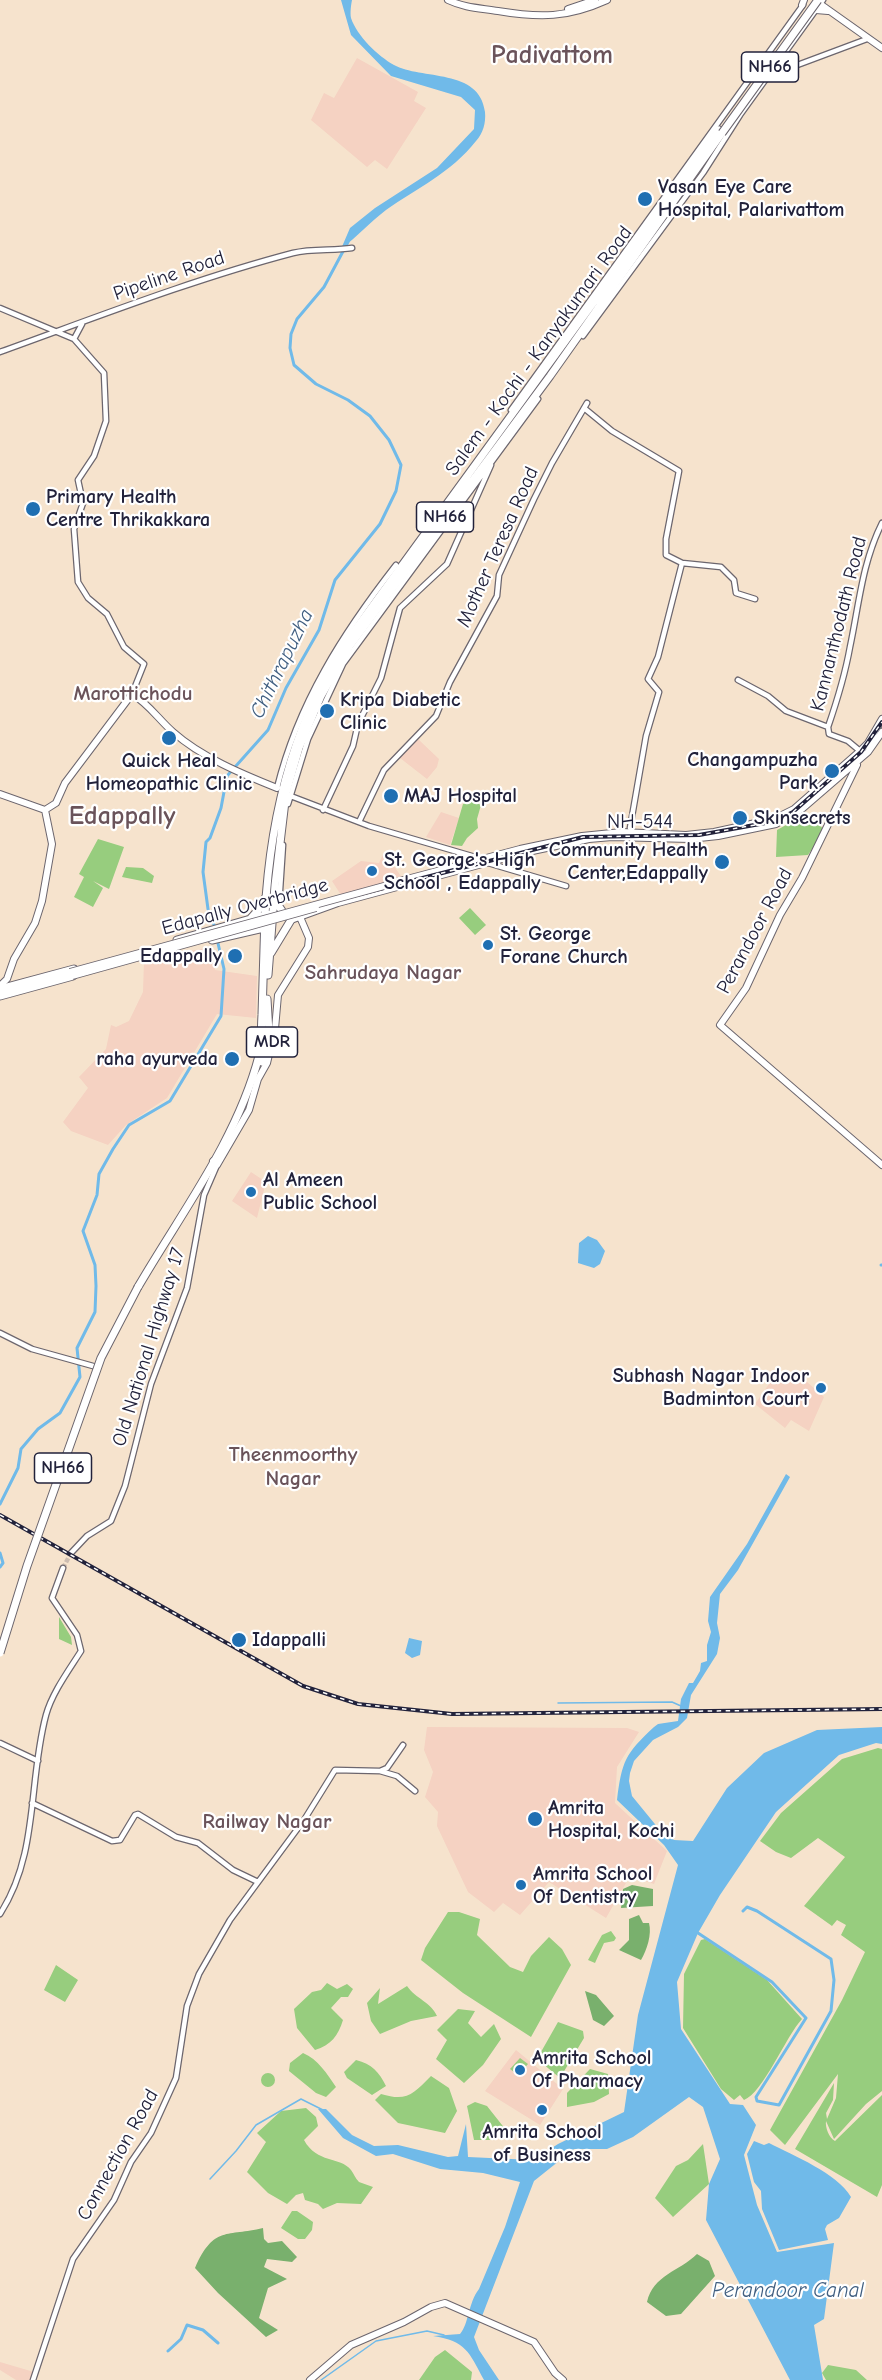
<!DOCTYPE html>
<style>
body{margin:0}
canvas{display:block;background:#f6e3cd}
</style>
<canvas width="882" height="2380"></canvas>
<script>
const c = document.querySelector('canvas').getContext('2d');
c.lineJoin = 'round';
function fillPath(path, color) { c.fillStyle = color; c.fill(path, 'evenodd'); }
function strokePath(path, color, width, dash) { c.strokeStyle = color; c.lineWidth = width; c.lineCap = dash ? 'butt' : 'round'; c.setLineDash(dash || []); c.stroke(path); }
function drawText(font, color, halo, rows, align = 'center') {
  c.font = font + ' "Comic Neue",sans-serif'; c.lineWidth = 4.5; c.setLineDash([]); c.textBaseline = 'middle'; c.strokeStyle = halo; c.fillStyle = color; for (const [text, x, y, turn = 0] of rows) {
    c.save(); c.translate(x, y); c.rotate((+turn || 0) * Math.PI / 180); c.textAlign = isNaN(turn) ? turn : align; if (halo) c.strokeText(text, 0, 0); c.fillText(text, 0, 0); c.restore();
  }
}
fillPath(new Path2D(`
 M357,58L418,92L414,101L426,108L387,169L375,160L367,167L311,120L324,93L334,98Z
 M418,739L439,759L437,767L427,779L400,758Z
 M441,812L459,818L450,845L426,837Z
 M384,852L403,879L341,895L332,881L361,861L379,863Z
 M210,947L215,970L257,976L256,1018L217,1014L167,1098L126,1125L108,1145L71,1131L63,1122L88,1088L79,1077L106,1049L111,1025L116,1027L129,1021L143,992L144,961Z
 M251,1172L266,1182L257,1218L232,1201Z
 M783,1373L792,1381L798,1374L824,1397L809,1431L791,1420L785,1428L755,1404L776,1374Z
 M427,1727L627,1728L639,1732L617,1767L615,1803L667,1851L654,1884L630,1876L606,1918L549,1882L520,1915L503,1903L494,1912L468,1892L437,1826L438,1812L425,1797L433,1772L424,1750Z
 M516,2050L563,2089L540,2125L485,2091Z
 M0,2362L34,2372L33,2380H16L0,2370Z`), '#f5d2c2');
fillPath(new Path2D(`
 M472,800L481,805L477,819L478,828L467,838L462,846L451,845L463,804Z
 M806,814L825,830L808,855L776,857L777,830Z
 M98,839L124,847L109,889L93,881L103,888L93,907L74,897L84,877L79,874Z
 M126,867L143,868L154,876L152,883L122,877Z
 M470,908L486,925L475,935L459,918Z
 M59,1617L71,1637L72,1645L59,1639Z
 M878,1748L882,1749V2091L866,2104L834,2139L826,2121C825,2127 829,2138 835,2141L882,2095V2185L877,2197L795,2149L834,2083L833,2100L826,2113L827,2119L836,2098L838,2074L785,2145L770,2130L842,2000L865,1952L841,1935L846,1925L837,1920L832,1926L804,1906L845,1857L818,1838L791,1858L776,1852L760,1841L781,1813L842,1759Z
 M448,1912H459L480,1919L477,1935L510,1967L523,1972L531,1956L549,1937L562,1949L571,1965L531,2037L463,1993L421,1960L425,1948Z
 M611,1931L616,1938L614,1941L604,1943L595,1963L588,1960L602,1935Z
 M705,1939L767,1980L802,2019C786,2036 763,2093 744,2100L740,2095L734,2100L721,2089L683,2028L684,1974L701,1940Z
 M56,1965L78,1980L65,2002L44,1990Z
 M327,1983L337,1989L347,1984L353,1989L348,1997H341L331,2008L343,2020C338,2036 331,2045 315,2050L297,2028L294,2009L312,1992L321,1990Z
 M407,1986C416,1999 431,2002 437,2016L411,2021L380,2034L371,2021L367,2003L380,1988L378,2004Z
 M458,2009L475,2011L468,2023L481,2037L494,2024L501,2039L483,2065L464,2083L436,2059L447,2040L437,2030Z
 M558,2022L583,2031L584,2038L560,2078L537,2059Z
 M303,2053C318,2059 327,2074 336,2087L326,2097L316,2093L289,2071L290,2063Z
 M520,2058L528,2064L518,2075L510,2069Z
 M356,2060C372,2064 379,2072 386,2086L372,2095L347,2078L344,2072Z
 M590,2069L608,2074L609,2094L594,2102L567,2107V2093Z
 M261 2080a7 7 0 1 1 14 0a7 7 0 1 1-14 0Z
 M431,2076L449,2088L457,2111L445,2133L398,2123L375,2100L381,2094C407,2102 413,2094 431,2076Z
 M475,2102L487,2106L506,2130L496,2140H474L467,2106Z
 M306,2108L316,2117L318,2126L304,2140C317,2164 340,2156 351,2170C354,2174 355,2178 359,2182L373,2187L361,2204L337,2203L323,2209L318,2204L305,2200L303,2193L296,2195L287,2204L268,2193L247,2172L266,2142L257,2133L281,2111Z
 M703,2144L709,2184L673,2217L655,2198L676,2166L688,2160Z
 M292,2211H297L313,2222L312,2230L305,2239H298L281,2228Z
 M445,2350L472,2372L471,2380H419L435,2357Z
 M828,2365L856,2370L867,2380H826L822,2373Z`), '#97cd7e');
fillPath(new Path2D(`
 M632,1885L653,1889V1906L621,1908L623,1889Z
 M639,1915L643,1923H649C652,1934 647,1950 641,1960L619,1950L629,1940V1919Z
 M585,1991L596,1995L614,2016L604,2026L593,2020Z
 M263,2228L264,2239L268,2243L282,2241L297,2257L292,2262L267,2259L264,2267L287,2279L268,2288L259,2318L278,2330L266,2337L218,2293L195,2268C214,2225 227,2237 263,2228Z
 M697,2254L709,2261L715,2276L681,2314L666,2316L647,2302C653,2275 680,2271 697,2254Z`), '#79b06d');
fillPath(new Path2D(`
 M341,0H352C351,5 350,13 351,18C357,36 378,56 394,65C421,80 480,68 485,112C486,123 483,133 476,141C451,173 417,188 386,210C370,222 357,237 341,249L350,228L375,208L437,168L474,129L475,110L461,97L391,76L351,35Z
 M588,1236L597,1240L605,1251L600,1264L594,1268L578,1263L579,1243Z
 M786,1474L790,1477L738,1570L720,1594L717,1623L720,1638L717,1654L691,1695L687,1718L678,1727L653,1740L634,1761L630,1773L629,1781L632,1796L659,1829L674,1840L693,1841L727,1788L764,1753L817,1730L882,1727V1744L876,1743L839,1755L776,1812L720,1895L698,1933L677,1982L681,2029L730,2104L743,2105L756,2125L744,2155L757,2205L777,2252L834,2243L824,2319L814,2325L823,2380H790L706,2220L709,2184L720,2159L703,2107L689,2097L633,2137L607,2149H574L534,2181L474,2337L479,2350L499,2380H484C469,2352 466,2341 433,2336L460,2334C469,2324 468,2303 479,2289L505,2227L520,2182L483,2173L440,2169L393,2154L376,2156L343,2138L318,2109H326L352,2135L374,2146L398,2145L448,2157L458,2156L466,2124L468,2157L533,2160L558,2144L624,2112L638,2015L678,1865L664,1845L617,1800C622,1761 625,1754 654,1727L658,1724L678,1721L681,1699L689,1683H693L700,1671L701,1663L707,1661V1645L711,1632L708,1621L710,1597L747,1544Z
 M409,1638L422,1641L420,1655L412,1658L405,1653Z
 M754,2141L764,2145L769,2143C794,2156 837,2173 851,2197L839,2218L827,2225L825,2229L828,2240L779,2250L762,2209L761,2191L754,2182L747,2154Z`), '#70bae9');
strokePath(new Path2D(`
 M558,1703L672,1702L681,1706
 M210,2179L236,2151L256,2125L301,2099L323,2110
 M321,2380L376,2341L427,2331L444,2335`), '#70bae9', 1.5);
strokePath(new Path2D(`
 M216,930L208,909L203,872L206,842L210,838L221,808L227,776L268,730L286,688L319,630L335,580L380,524L396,491L401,465L389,440L370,416L348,400L316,384L294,365L290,348L291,334L297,319L324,287L348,242
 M881,1265H882
 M0,1504L18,1468L21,1449L38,1429L60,1413L80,1377L77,1348L95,1312L96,1286L95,1265L83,1231L97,1195L99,1174L113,1149L129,1125L170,1101L221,1016L224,969L217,939
 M0,1553L3,1563L0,1567
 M698,1933L772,1982L806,2018L756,2097L757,2101L779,2105L831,2011L834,1980L831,1959L757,1911L747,1907L743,1911
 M168,2351L181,2339L187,2325L203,2330L218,2343`), '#70bae9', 3);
strokePath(new Path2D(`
 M63,1568L71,1553`), '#ccbcb0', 4.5, [4.5, 2]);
const minor = new Path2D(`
 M768,76L867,39
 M0,308L74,339L104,373L106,421L94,456L78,480L83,503L74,529L78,582L88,598L107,614L124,647L144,664L132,694
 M583,336L703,173L740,115L823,0
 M74,339L82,324
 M0,352C97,317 194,279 293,253C312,248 333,251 352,248
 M584,408L612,431L679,471L666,539V555L682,563L721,567L734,580L736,593L755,599
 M511,410L803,5
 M738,680L768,696L786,711L828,727
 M860,751L848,741L829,734L828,727C837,701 845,675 850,647C859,605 862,563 882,523
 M277,788C298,703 343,633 396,565
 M288,795L369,826L482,859
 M288,804L308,739L343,664L538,399
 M323,810L353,746L358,724L381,678L400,608L447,564L491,465
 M359,822L384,770L436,716L450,682L497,596L499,575L534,499L552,463L587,403
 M630,828L646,736L659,692L648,679L658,657L682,563
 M488,863L566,886
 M279,905L283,845
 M0,1333L32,1349L93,1366
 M71,1553L87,1536L111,1521L125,1486L151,1384L187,1288L204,1195L217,1165
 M0,1743L38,1761
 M380,1771L397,1776L415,1791
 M32,1803L112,1841L120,1840L135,1815L138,1814L176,1837L198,1843L233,1870L258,1882
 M0,1914C39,1854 28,1782 46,1715C52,1693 69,1670 81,1651L77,1635L52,1598L63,1568
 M33,2380L73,2259L114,2200L131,2162L151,2133L176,2078L187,2006L199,1974L230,1920L304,1820L335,1770L380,1771L387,1768L403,1745`);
const major = new Path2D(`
 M448,0C465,8 479,8 498,11C540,18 567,18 607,0
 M820,4L882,48
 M802,5L804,0
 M568,9L595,0
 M816,10L828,11
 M857,765L802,878L780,915L746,988L720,1025L882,1165
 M0,794L45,810L52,844L42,901L35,923L14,959L7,979L0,986
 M45,810L56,803L65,783L132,694C149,704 159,720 173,732C201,757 242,774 277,788
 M392,883L520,849L582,836L622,832L686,835L714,832L774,819L794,809L860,751L868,743L882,719
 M291,920L338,903L523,853L589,839L612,837L690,839L718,836L776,824L802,809L868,752L882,732
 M213,1161L217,1165L249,1110L258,1079L267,1063L275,1029L278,995L308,947L309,938L300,917
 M310,2380L351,2345L404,2322L431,2307L445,2303L534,2342L555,2373L563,2380`);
const highway = new Path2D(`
 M274,899L282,911
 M251,918L261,907L265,898
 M177,940L268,914
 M212,940L268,927
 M271,953L291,920
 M268,975L275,885L286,793L299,748L321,696L349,647L550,376L722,133
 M0,989L74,969
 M0,996L73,976
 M262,1062L269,1033L267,999
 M138,1287C181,1213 237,1140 259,1056C262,1042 261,1029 262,1015C263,982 264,949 265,915C270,816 293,720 350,637L719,130`);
strokePath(minor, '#6c666e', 7);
strokePath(major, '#6c666e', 8);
strokePath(highway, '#6c666e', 9);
strokePath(minor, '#fff', 4.5);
strokePath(major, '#fff', 6);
strokePath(highway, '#fff', 7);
const rail = new Path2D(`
 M223,929L583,837L699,835L771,822L793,812L861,752L882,722
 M0,1515L303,1686L358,1704L452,1714L882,1709`);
strokePath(rail, '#22223b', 4);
strokePath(rail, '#fff', 1.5, [4.5]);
const majorBridge = new Path2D(`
 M70,972L395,883
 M72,976L316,908`);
const highwayBridge = new Path2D(`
 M722,133L818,0
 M0,1653L27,1566L101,1358L138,1287`);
strokePath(majorBridge, '#6c666e', 8, []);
strokePath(highwayBridge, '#6c666e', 9, []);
strokePath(majorBridge, '#fff', 6);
strokePath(highwayBridge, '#fff', 7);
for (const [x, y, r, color] of [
 [645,199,8,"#1f6fb2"],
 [33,509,8,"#1f6fb2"],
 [327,711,8,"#1f6fb2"],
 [169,738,8,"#1f6fb2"],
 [832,771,8,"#1f6fb2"],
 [391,796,8,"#1f6fb2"],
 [740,818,8,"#1f6fb2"],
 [722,862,8,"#1f6fb2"],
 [372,871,6,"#1f6fb2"],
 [488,945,6,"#1f6fb2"],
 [235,956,8,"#1f6fb2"],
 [232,1059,8,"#1f6fb2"],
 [251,1192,6,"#1f6fb2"],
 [821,1388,6,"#1f6fb2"],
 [239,1640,8,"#1f6fb2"],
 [535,1819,8,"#1f6fb2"],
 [521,1885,6,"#1f6fb2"],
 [520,2070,6,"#1f6fb2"],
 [542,2110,6,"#1f6fb2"]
]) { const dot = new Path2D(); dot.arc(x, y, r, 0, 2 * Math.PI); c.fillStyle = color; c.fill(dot); strokePath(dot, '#fff', 2); }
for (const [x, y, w] of [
 [770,67,57],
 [445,517,57],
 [272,1042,51],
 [63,1468,57]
]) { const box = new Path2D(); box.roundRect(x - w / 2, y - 15, w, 30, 4.5); c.fillStyle = '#fff'; c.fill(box); strokePath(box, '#22223b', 1.5); }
drawText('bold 18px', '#22223b', null, [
 ["NH66",770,67],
 ["NH66",445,517],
 ["MDR",272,1042],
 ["NH66",63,1468]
]);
drawText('bold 20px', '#22223b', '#fff', [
 ["Vasan Eye Care",658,187],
 ["Hospital, Palarivattom",658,210],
 ["Primary Health",46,497],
 ["Centre Thrikakkara",46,520],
 ["Kripa Diabetic",340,700],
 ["Clinic",340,723],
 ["Changampuzha",818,760,"right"],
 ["Park",818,783,"right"],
 ["Quick Heal",169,761,"center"],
 ["Homeopathic Clinic",169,784,"center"],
 ["MAJ Hospital",404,796],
 ["Skinsecrets",754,818],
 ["Community Health",708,850,"right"],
 ["Center,Edappally",708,873,"right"],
 ["St. George's High",384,860],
 ["School , Edappally",384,883],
 ["St. George",500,934],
 ["Forane Church",500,957],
 ["Edappally",222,956,"right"],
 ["raha ayurveda",218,1059,"right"],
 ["Al Ameen",263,1180],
 ["Public School",263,1203],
 ["Subhash Nagar Indoor",809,1376,"right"],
 ["Badminton Court",809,1399,"right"],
 ["Idappalli",252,1640],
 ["Amrita",548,1808],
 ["Hospital, Kochi",548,1831],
 ["Amrita School",533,1874],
 ["Of Dentistry",533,1897],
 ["Amrita School",532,2058],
 ["Of Pharmacy",532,2081],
 ["Amrita School",542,2132,"center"],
 ["of Business",542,2155,"center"]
], 'left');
drawText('20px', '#22223b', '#fff', [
 ["Pipeline Road",169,276,-19],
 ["Salem - Kochi - Kanyakumari Road",539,351,-54],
 ["Mother Teresa Road",498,547,-66],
 ["Kannanthodath Road",839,624,-76],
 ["NH-544",640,822],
 ["Edapally Overbridge",245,907,-15],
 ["Perandoor Road",755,931,-62],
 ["Old National Highway 17",149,1347,-73],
 ["Connection Road",118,2155,-61]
]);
drawText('italic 21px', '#415f81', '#fff', [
 ["Chithrapuzha",282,664,-64],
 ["Perandoor Canal",788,2291]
]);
drawText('bold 21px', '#6a535a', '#fff', [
 ["Marottichodu",133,694],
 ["Sahrudaya Nagar",383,973],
 ["Theenmoorthy",293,1455],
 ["Nagar",293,1479],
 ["Railway Nagar",267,1822]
]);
drawText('bold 26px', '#6a535a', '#fff', [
 ["Padivattom",552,56],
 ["Edappally",122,817]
]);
</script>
